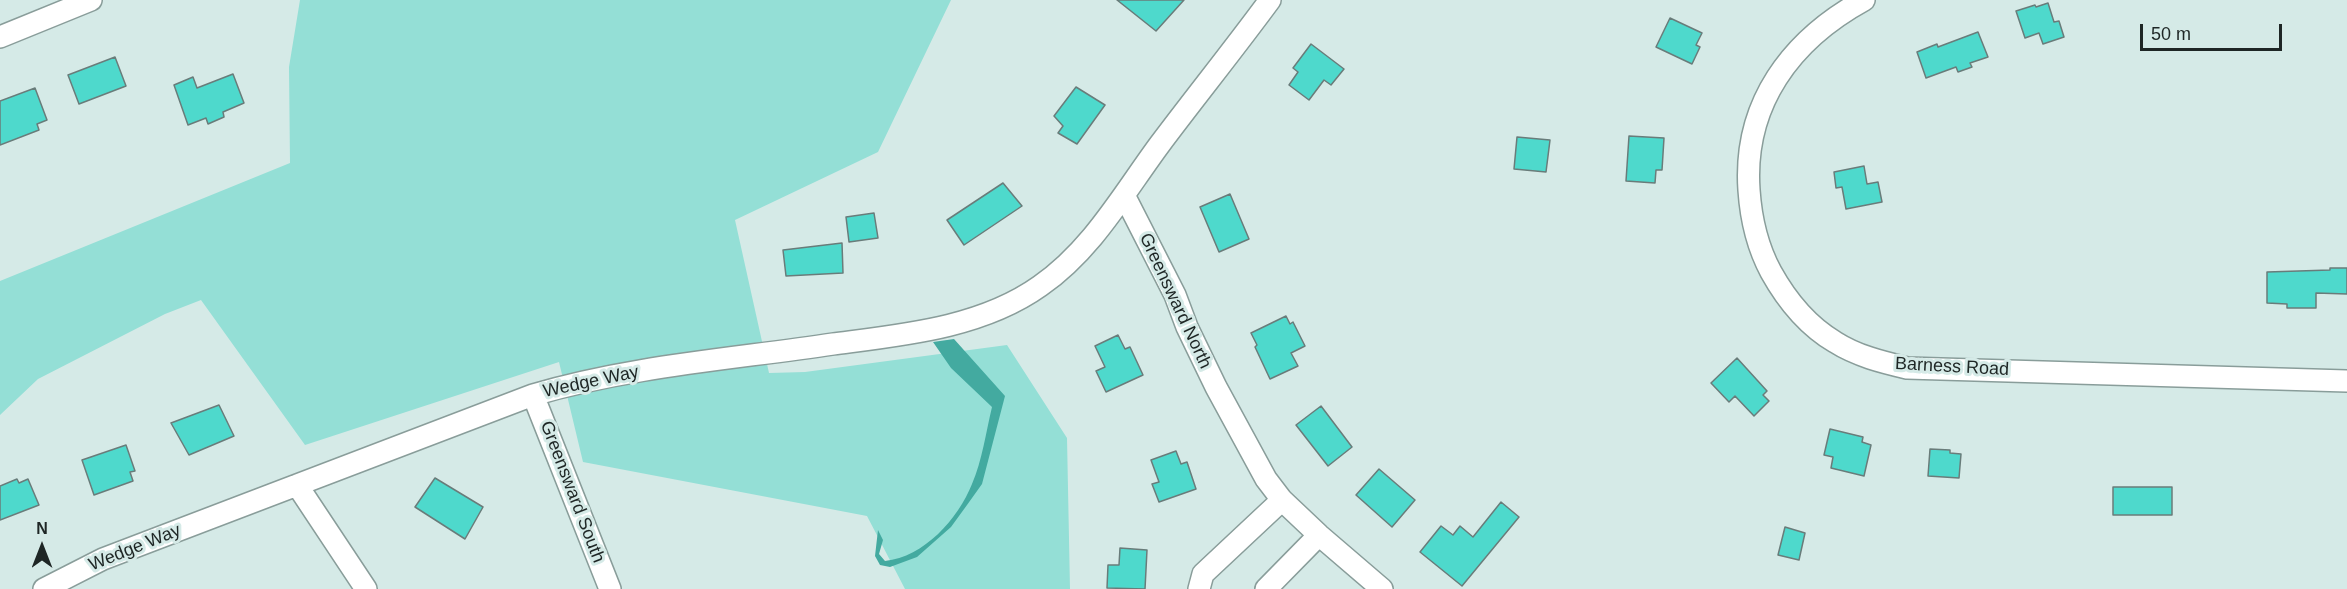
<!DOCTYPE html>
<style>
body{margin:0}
#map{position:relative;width:2347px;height:589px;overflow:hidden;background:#d5eae7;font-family:Arial,sans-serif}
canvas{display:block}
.north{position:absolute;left:12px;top:517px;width:60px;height:60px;-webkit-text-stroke:4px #d5eae7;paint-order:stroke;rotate:0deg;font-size:16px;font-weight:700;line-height:24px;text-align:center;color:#1e2625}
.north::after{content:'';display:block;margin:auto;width:21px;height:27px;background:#1e2625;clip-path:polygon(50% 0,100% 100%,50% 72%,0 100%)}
.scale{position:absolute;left:2140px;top:24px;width:142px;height:27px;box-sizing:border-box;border:3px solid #1e2625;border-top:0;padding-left:8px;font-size:18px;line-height:21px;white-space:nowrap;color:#1e2625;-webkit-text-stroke:4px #d5eae7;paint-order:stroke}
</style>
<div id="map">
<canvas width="2347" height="589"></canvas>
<div class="north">N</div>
<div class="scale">50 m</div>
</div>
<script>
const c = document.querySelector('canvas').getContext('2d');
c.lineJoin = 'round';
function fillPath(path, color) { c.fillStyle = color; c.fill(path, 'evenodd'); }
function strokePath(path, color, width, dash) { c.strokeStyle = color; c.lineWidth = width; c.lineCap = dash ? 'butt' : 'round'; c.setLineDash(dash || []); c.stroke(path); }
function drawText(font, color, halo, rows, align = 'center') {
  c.font = font + ' Arial,sans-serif'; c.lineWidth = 6; c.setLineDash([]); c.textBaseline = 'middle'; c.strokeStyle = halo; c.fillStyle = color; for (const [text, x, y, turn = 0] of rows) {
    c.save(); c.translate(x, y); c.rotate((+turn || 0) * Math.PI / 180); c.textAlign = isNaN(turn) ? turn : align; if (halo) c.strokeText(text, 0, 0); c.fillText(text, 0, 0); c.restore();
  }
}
fillPath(new Path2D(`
 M300,0H951L878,152L735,220L769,373L805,372L1007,345L1067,438L1070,589H905L867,516L583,462L559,362L305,445L201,300L165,314L38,379L0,415V281L290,163L289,67Z`), '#94dfd6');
fillPath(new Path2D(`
 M954,339L1005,396L982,484L967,505L951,527L917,557L890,567L880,565L875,556L878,530L883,540L879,554L885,561C924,557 958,519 972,484C982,461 986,432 992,407L951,368L933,342Z`), '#43aaa0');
const building = new Path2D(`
 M1117,0H1184L1156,31Z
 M2048,3L2054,22L2059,21L2064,37L2043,44L2039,33L2025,38L2016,11L2035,5L2036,7Z
 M1670,18L1702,33L1696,45L1700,47L1692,64L1656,47Z
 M1978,32L1988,57L1970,63L1972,67L1958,72L1956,67L1926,78L1917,52L1937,44L1938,47Z
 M1311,44L1344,69L1331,85L1324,80L1309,100L1289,85L1298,72L1293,68Z
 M115,57L126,86L79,104L68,75Z
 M233,74L244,103L223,112L224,117L208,124L206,118L188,125L174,85L193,77L197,88Z
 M1076,87L1105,105L1077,144L1058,133L1063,126L1054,116Z
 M35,88L47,120L37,124L39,130L0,145V101Z
 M1629,136L1664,138L1662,170H1656L1655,183L1626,181Z
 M1517,137L1550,140L1546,172L1514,169Z
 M1864,166L1867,184L1878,182L1882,202L1846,209L1842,187L1836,188L1834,172Z
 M1003,183L1022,206L964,245L947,220Z
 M1230,194L1249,239L1219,252L1200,207Z
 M874,213L878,238L849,242L846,217Z
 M842,243L843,273L786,276L783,250Z
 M2330,268H2347V294L2316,293V308H2287V304L2267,303V272L2330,270Z
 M1286,316L1290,324L1293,322L1305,346L1291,353L1298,366L1270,379L1255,347L1257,345L1251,333Z
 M1118,335L1125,349L1130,347L1143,375L1106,392L1096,371L1105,367L1095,346Z
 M1737,358L1767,391L1763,395L1769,401L1754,416L1735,396L1729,402L1711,383Z
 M219,405L234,436L189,455L171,423Z
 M1321,406L1352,447L1328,466L1296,425Z
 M1830,429L1863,437L1862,442L1871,445L1864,476L1831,468L1833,457L1824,455Z
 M126,445L135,471L130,472L133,481L94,495L82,460Z
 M1930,449L1950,450V453L1961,454L1959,478L1928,476Z
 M1176,451L1181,464L1187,462L1196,489L1159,502L1152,484L1159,482L1151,460Z
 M1379,469L1415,500L1392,527L1356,495Z
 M435,478L483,507L465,539L415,507Z
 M17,479L19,483L28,479L39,505L0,520V486Z
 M2113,487H2172V515H2113Z
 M1501,502L1519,517L1462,586L1420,552L1441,526L1453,535L1460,526L1473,537Z
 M1785,527L1805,533L1799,560L1778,555Z
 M1120,548L1147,550L1145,589L1107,588L1108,565H1119Z`);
fillPath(building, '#4ed9cc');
strokePath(building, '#697c7a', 1.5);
const minor = new Path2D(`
 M1864,0C1791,40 1743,104 1749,190C1751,220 1757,246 1771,272C1786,299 1808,326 1835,342C1857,356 1882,362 1907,368L2347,381
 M0,37L91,0
 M1124,195L1175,295L1187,327L1216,387L1266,479L1282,500L1319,535L1382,589
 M533,395L610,589
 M297,485L366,589
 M44,589L103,559L533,395C631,366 733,359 833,344C902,335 981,328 1040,286C1092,250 1123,194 1160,144C1196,96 1234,49 1270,0
 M1199,589L1203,574L1282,500
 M1266,589L1319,535`);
strokePath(minor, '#899d9a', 24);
strokePath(minor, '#fff', 21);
drawText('18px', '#1e2625', '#d5eae7', [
 ["Greensward North",1175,301,65],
 ["Barness Road",1952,367,3],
 ["Wedge Way",591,382,-12],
 ["Greensward South",572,492,69],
 ["Wedge Way",135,548,-22]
]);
</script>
